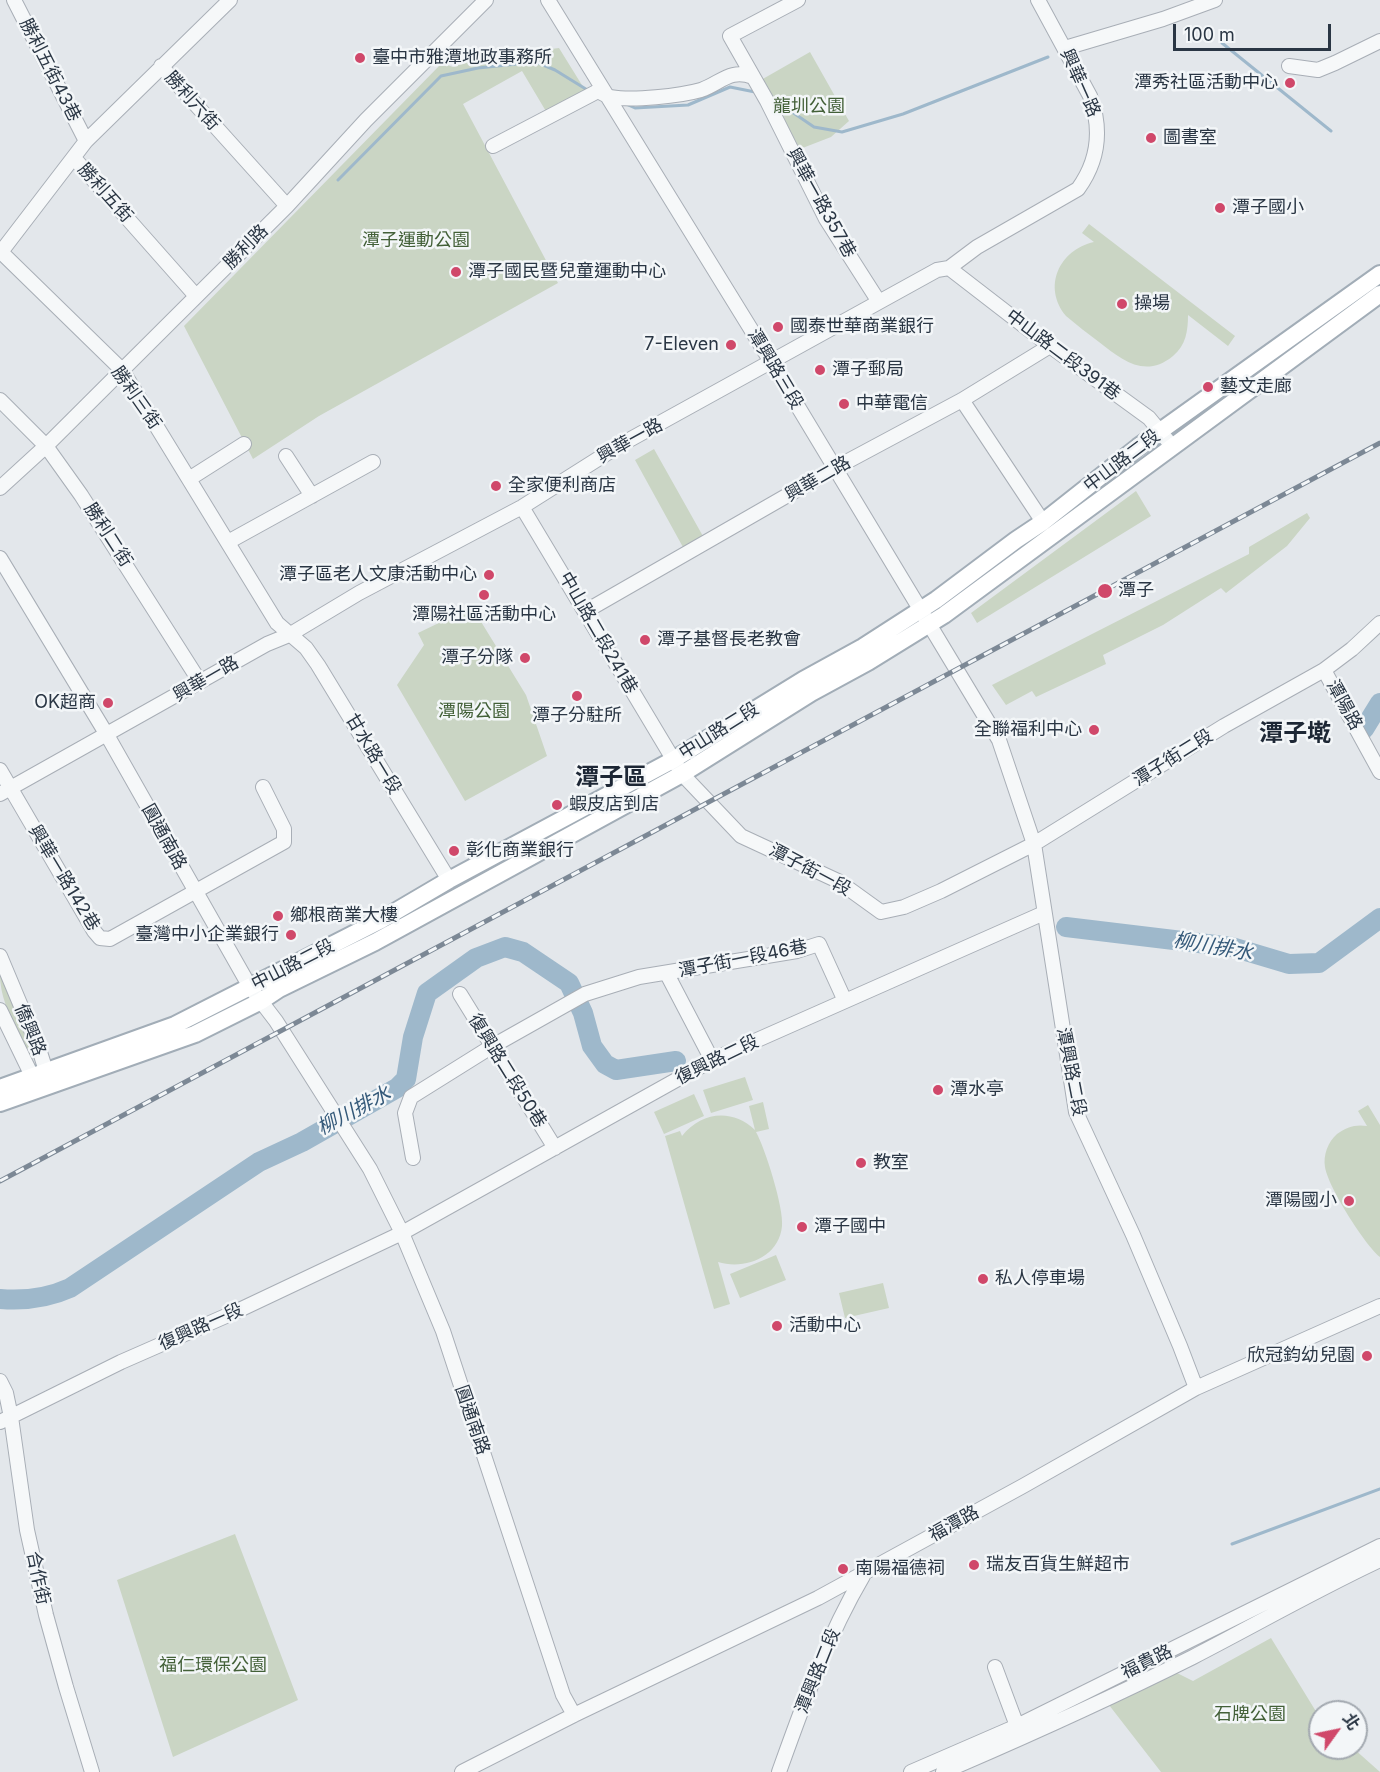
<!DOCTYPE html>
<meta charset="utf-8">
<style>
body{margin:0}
#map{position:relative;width:1380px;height:1772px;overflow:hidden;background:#e3e7eb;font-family:Inter,"Noto Sans TC",sans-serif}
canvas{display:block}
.north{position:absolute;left:1308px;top:1700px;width:60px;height:60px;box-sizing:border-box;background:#f3f6f8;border:2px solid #a3a9b0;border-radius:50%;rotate:57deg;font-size:16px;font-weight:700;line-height:24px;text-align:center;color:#2a3644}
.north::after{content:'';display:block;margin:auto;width:21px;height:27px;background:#d0486a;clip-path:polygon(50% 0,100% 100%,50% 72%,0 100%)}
.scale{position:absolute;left:1173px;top:24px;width:158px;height:27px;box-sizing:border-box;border:3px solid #2a3644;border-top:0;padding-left:8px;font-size:18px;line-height:21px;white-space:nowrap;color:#2a3644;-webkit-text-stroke:4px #f3f6f8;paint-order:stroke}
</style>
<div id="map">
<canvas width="1380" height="1772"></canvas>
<div class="north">北</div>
<div class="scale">100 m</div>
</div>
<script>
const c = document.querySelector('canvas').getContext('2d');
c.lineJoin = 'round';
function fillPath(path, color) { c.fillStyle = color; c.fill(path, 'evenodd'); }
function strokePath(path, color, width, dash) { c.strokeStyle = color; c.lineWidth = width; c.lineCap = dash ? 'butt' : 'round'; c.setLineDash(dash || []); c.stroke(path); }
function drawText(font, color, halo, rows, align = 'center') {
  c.font = font + ' Inter,"Noto Sans TC",sans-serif'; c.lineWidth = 5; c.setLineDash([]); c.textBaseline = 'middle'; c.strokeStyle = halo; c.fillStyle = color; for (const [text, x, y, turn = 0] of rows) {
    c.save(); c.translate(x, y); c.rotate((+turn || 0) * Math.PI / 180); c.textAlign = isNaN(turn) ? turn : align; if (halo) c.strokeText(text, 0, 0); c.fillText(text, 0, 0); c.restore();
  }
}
fillPath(new Path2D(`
 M559,48L585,90L547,113L522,71L463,104L558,283L319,416L253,459L184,326L442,63L453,67L476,59Z
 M810,52L849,121L831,137L800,149L761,80Z
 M1089,224L1235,336L1228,346L1188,315C1188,331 1186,345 1173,356C1145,379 1122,360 1099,342C1088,334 1077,325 1066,316C1042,287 1059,250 1094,242L1082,233Z
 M654,449L704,538L684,549L635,460Z
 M1136,491L1151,516L977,623L971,613Z
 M1307,513L1310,518L1287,546L1226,593L1221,588L1163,625L1103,655L1106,664L1036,697L1032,691L1006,705L992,685L1249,554V547Z
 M472,607L526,695L547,756L465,801L397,685L424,645L418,633Z
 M0,975L35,1053L36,1057L32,1059C19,1033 0,1004 0,975Z
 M745,1077L753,1100L711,1113L703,1090Z
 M694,1094L704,1116L664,1134L654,1112Z
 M763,1102L769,1129L756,1132C765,1148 784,1208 782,1226C779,1258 744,1270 718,1262L730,1304L714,1309L665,1136L680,1131L682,1136C701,1112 732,1108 755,1130L749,1106Z
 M1368,1105L1380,1125V1257C1365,1245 1328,1187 1325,1167C1323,1155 1328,1142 1337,1134C1346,1127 1356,1124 1367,1126L1358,1111Z
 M776,1255L786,1280L740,1298L730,1274Z
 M883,1283L889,1308L845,1318L839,1293Z
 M235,1534L298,1700L173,1757L117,1580Z
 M1271,1638L1320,1718V1748H1353L1380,1772H1161L1109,1705L1177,1673L1193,1681Z`), '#cad5c4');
strokePath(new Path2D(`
 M1222,43L1331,131
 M773,99L814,127L842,132L903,114L1048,57
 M626,104L635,108L688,105L730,87L755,92
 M338,180L441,76L478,68L536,62L555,70L589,91
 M1232,1544L1380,1489`), '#9eb8cb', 3);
strokePath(new Path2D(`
 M1364,729L1380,703
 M1066,927L1232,947L1289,964L1319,963L1380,918
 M0,1299C24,1301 48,1298 70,1288L259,1162L302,1142L397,1088L406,1079L413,1037L427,993L476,958L505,947L523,952L569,983L583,1013L592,1046L605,1064L616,1070L676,1061`), '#9eb8cb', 20);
const minor = new Path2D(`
 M14,0L86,141
 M230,0L86,141L1,252L122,370L277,623L306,648L318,665L449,880
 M548,0L765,352L999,740L1034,844L1076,1112L1133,1235L1180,1346L1196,1388
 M798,0L730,36L767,101L826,219L879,302
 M1065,48L1163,19L1215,0
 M161,66L287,206
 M1289,66L1318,70L1335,63L1380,41
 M493,146L598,91C602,93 606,96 611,97C632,101 680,96 701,90C721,83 730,68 753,77
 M74,158L196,296
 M949,268L1050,346L1149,418L1172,446
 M0,400L46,446L81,495L200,682
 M962,400L1043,522
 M286,456L312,496
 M189,479L244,444
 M0,488L46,446L287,206L366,120L486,0
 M522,507L682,774L741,836L838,881L881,912L904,907L941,891L1034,844L1224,726L1324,670L1352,649L1380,623
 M228,542L373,462
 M0,558L107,735L250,987L276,1021L370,1169L402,1233L443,1331L563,1695L574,1715
 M586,611L835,468L962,400L1050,346
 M1324,670L1380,772
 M0,770L94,931L100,938L110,939L284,842V829L263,787
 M0,794L267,644L289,635L359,593L522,507L620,445L937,270L949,268L977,247L1078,189C1099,160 1102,129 1090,96L1038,0
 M0,956L39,1049L46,1071
 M667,974L712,1060
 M460,994L555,1148
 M0,1010L32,1076
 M413,1158L405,1113L411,1097L491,1047L585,994L639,977L797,951L819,944L845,1001
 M0,1381L6,1393L11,1417L27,1530L46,1615L66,1687L92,1772
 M0,1422L121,1362L235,1312L402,1233L712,1060L1044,913
 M995,1667L1017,1726
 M462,1772L574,1715L818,1598L1023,1486L1196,1388L1380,1306
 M779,1772C803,1705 827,1637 863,1576
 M911,1772L1017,1726L1380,1546
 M943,1772C1027,1736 1111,1698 1193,1657C1255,1625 1316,1590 1380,1560`);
const major = new Path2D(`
 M0,1088L175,1025L381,920L449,880L673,760L803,680L863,647L936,600L1016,540L1043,522L1138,447L1380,274
 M0,1103L195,1034L261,1001L279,989L375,942L682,774L811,693L868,662L944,615L1380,294`);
strokePath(minor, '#a8aeb6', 16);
strokePath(major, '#a2adb7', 20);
strokePath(minor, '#f6f8f9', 14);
strokePath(major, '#fff', 16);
const rail = new Path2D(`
 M0,1181L1380,443`);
strokePath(rail, '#7c8895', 5);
strokePath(rail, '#f3f6f8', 3, [9]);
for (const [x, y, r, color] of [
 [360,58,6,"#d0486a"],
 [1290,83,6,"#d0486a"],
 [1151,138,6,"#d0486a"],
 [1220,208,6,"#d0486a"],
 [456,272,6,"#d0486a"],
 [1122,304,6,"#d0486a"],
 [778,327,6,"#d0486a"],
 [731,345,6,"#d0486a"],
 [820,370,6,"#d0486a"],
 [1208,387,6,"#d0486a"],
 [844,404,6,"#d0486a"],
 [496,486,6,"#d0486a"],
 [489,575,6,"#d0486a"],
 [1105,591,8,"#d0486a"],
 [484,595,6,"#d0486a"],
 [645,640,6,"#d0486a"],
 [525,658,6,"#d0486a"],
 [577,696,6,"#d0486a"],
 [108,703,6,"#d0486a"],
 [1094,730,6,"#d0486a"],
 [557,805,6,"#d0486a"],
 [454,851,6,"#d0486a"],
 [278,916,6,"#d0486a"],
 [291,935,6,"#d0486a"],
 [938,1090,6,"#d0486a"],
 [861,1163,6,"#d0486a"],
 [1349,1201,6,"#d0486a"],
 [802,1227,6,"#d0486a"],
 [983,1279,6,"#d0486a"],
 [777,1326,6,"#d0486a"],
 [1367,1356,6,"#d0486a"],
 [974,1565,6,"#d0486a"],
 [843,1569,6,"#d0486a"]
]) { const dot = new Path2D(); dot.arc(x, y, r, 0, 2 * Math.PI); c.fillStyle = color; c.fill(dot); strokePath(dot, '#f3f6f8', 2); }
drawText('18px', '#2a3644', '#f3f6f8', [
 ["臺中市雅潭地政事務所",372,58],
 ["潭秀社區活動中心",1278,83,"right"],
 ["圖書室",1163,138],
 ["潭子國小",1232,208],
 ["潭子國民暨兒童運動中心",468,272],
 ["操場",1134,304],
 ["國泰世華商業銀行",790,327],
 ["7-Eleven",719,345,"right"],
 ["潭子郵局",832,370],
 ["藝文走廊",1220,387],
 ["中華電信",856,404],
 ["全家便利商店",508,486],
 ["潭子區老人文康活動中心",477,575,"right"],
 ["潭子",1118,591],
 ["潭陽社區活動中心",484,615,"center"],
 ["潭子基督長老教會",657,640],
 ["潭子分隊",513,658,"right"],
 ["OK超商",96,703,"right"],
 ["潭子分駐所",577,716,"center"],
 ["全聯福利中心",1082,730,"right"],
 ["蝦皮店到店",569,805],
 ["彰化商業銀行",466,851],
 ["鄉根商業大樓",290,916],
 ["臺灣中小企業銀行",279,935,"right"],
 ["潭水亭",950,1090],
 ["教室",873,1163],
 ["潭陽國小",1337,1201,"right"],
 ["潭子國中",814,1227],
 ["私人停車場",995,1279],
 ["活動中心",789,1326],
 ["欣冠鈞幼兒園",1355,1356,"right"],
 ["瑞友百貨生鮮超市",986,1565],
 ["南陽福德祠",855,1569]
], 'left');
drawText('18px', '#2a3644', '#f3f6f8', [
 ["勝利五街43巷",50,70,63],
 ["興華一路",1080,83,66],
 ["勝利六街",192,101,48],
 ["勝利五街",105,193,48],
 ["興華一路357巷",821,203,61],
 ["勝利路",246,247,-45],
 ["中山路二段391巷",1063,355,37],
 ["潭興路三段",775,369,59],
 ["勝利三街",136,398,55],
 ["興華一路",630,441,-29],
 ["中山路二段",1122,461,-37],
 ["興華二路",818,479,-30],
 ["勝利二街",108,535,57],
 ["中山路二段241巷",598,633,60],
 ["興華一路",206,679,-30],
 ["潭陽路",1344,705,61],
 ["中山路二段",719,731,-32],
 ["甘水路一段",373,754,59],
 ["潭子街二段",1173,758,-32],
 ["圓通南路",164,837,61],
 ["潭子街一段",810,870,28],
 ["興華一路142巷",64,878,59],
 ["潭子街一段46巷",743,959,-11],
 ["中山路二段",293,965,-27],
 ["僑興路",30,1030,68],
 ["復興路二段",717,1060,-26],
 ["復興路二段50巷",507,1071,58],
 ["潭興路二段",1071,1072,79],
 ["復興路一段",201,1327,-24],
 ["圓通南路",472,1420,71],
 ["福潭路",954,1524,-29],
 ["合作街",38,1578,78],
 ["福貴路",1147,1662,-26],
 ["潭興路二段",818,1671,-68]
]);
drawText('18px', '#436038', '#f3f6f8', [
 ["龍圳公園",809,107],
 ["潭子運動公園",416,241],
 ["潭陽公園",474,712],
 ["福仁環保公園",213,1666],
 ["石牌公園",1250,1715]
]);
drawText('italic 20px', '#345979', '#f3f6f8', [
 ["柳川排水",1213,947,10],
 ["柳川排水",354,1111,-28]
]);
drawText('bold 24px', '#1d2735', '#f3f6f8', [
 ["潭子墘",1295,734],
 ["潭子區",611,778]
]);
</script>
